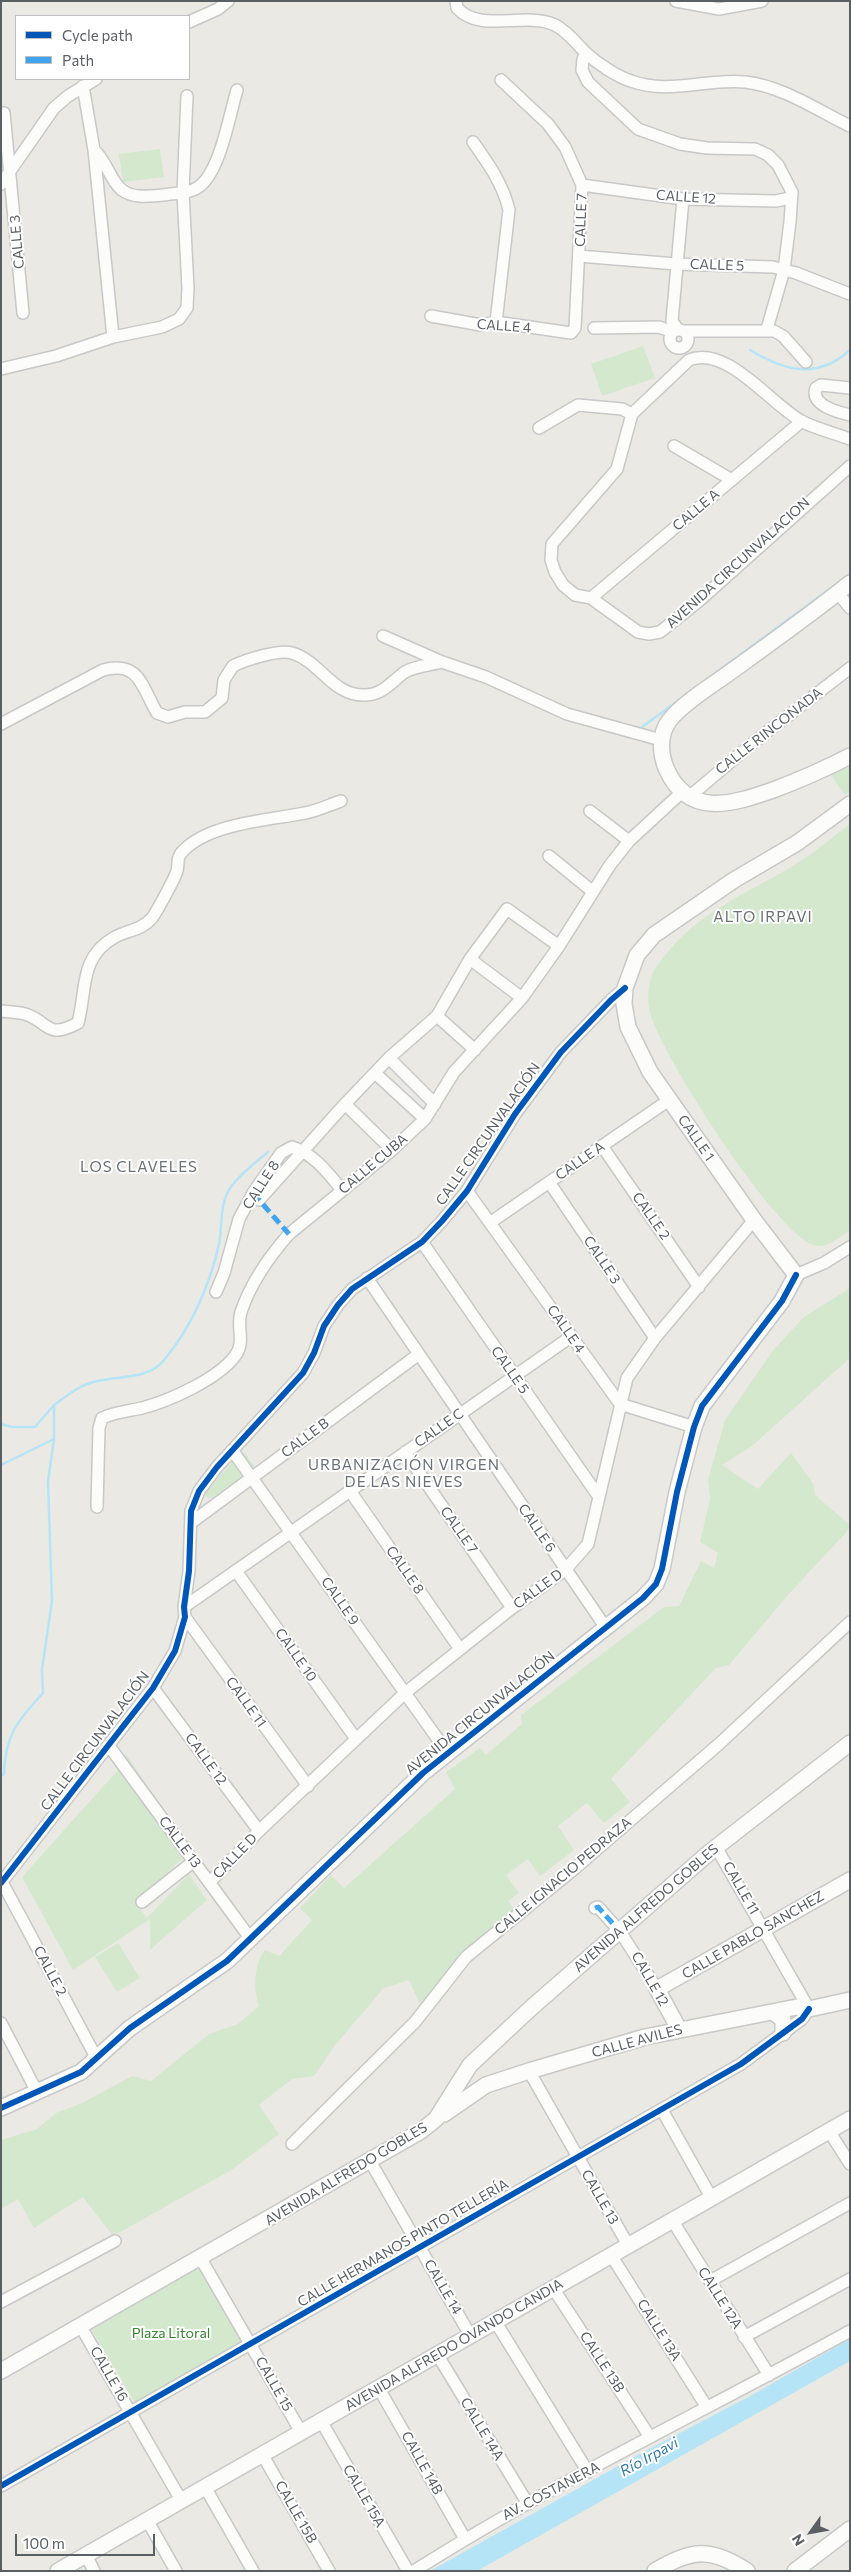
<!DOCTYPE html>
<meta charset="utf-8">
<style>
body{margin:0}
#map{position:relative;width:851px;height:2572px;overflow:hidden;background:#ebe9e4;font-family:Commissioner,sans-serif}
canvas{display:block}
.frame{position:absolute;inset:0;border:2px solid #5a5f63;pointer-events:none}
.legend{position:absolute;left:15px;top:15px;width:175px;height:65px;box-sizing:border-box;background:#fff;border:1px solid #bdbfc1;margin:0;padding:6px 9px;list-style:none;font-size:15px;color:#5a5f63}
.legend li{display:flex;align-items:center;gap:10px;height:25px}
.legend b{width:25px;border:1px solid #bdbfc1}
.north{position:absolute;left:786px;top:2507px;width:50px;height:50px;-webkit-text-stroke:4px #fff;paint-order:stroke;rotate:238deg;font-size:14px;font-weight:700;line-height:20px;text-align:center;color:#5a5f63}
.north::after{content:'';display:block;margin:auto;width:18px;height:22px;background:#5a5f63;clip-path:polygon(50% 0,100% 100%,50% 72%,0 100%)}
.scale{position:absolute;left:15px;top:2534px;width:140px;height:22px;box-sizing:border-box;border:2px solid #5a5f63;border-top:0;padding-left:6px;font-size:15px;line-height:18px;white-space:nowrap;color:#5a5f63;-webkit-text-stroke:4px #fff;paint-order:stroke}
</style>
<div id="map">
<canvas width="851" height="2572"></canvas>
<div class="frame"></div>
<ul class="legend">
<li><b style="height:6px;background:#0057b8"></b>Cycle path</li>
<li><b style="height:6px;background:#40a5ee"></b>Path</li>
</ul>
<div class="north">N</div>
<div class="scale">100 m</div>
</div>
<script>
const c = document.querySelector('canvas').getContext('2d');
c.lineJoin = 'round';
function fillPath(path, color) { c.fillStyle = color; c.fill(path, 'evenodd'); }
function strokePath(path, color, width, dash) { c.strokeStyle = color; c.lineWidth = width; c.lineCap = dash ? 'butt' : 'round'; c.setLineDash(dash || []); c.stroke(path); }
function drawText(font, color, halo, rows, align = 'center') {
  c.font = font + ' Commissioner,sans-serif'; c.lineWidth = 4; c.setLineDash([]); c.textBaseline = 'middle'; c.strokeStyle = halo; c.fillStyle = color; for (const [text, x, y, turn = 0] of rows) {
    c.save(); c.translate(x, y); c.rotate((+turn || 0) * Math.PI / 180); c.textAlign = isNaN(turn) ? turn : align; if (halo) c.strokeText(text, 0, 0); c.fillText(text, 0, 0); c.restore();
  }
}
fillPath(new Path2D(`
 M160,149L164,177L123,182L119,154Z
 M643,346L655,378L602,396L591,364Z
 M850,761V792L845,795L828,771Z
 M850,824V1230C839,1237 827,1250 813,1245C774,1231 664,1059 651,1016C647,1001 647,988 653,972C655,967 660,962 664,957C699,909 757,890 805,858C820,848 835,835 850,824Z
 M850,1288V1358L752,1446L722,1465L758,1489L791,1453L813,1483L815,1495L850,1525V1528L788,1595L729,1665L716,1668L611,1779L630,1802L604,1823L587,1803L558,1826L574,1850L540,1876L528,1859L506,1875L519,1893L508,1901L516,1912L460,1958L424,2014L409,1980L384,1988L336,2044L314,2076L292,2079L259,2105L279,2134L233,2169L113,2236L83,2197L34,2228L18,2199L1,2209V2140L37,2129L56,2113L82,2103L132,2076L151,2081L209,2034L238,2024L259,2006C253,1987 254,1965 265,1950L279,1956L312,1920L300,1908L331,1875L344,1888L455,1789L446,1772L480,1748L486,1755L522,1724L521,1715L664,1607L679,1606L701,1561L714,1568L718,1553L700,1542L710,1499L708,1480L725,1420L774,1349L804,1317Z
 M240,1453H245L254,1466L253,1471L211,1498L205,1497L206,1492Z
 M126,1754L191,1850L136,1903L147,1918L189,1874L207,1900L150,1950V1919L73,1970L22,1877L125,1762Z
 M118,1943L140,1978L117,1992L95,1957Z
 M195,2268L201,2269L240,2339V2343L135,2403L91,2329Z`), '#d4e8ce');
fillPath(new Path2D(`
 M850,2339V2361L477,2571H430L636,2456L752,2395Z`), '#b6e4f7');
strokePath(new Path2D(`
 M750,350C785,371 817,380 850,350
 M706,680L850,574
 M642,727L683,697
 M1,1424L12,1427H35L54,1405
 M1,1465L54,1439
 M1,1776L4,1774C5,1735 18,1720 43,1693L42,1669L52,1601L48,1481L54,1439V1405C67,1396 78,1386 93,1382C115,1375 148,1381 164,1360C191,1328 210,1285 219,1244C222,1229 220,1210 226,1196C231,1181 255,1163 268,1152`), '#b6e4f7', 2.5);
const street = new Path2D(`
 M456,1L457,8C481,34 525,11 555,25C567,31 577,44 586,53C598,64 616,76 631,81C669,95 707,78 745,82C782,86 817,110 850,126
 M676,1L719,9L762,1
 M189,22L218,9L228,1
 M587,54L583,59L582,70L588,82L638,129L680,144L707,148L755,149L768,155L778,165L792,192L790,222L784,270L767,329
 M83,86L94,150L113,337
 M4,113L23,313
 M473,142C488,163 503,184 509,210L496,322
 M94,150C107,161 110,181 122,190C134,199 150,196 163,195C174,193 187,194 197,188C220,174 229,116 237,90
 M1,184L54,108L68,96L96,79
 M582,185L683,199L776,201L790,198
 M579,256L676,264L773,267L796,273L850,294
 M431,316L481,325L496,322L571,333L575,328L582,185L565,147L548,124L501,80
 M594,328L659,327L673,332
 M678,330L672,321L683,199
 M670 339a9 9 0 1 1 18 0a9 9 0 1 1-18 0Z
 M684,331H774L783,336L806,362
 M1,369L56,356L113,337L162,327L179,319L187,308L188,288L183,192L187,96
 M850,388L821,385L816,388C810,405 837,412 850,415
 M539,428L578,405L622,409L632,414
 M850,439C834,433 817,429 803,422C772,406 727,344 689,360L632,414L617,469L552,544L551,560L555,572L563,585L575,595L591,598L638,632L649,634L660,632L700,600L850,466
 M674,446L732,480
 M838,593L850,608
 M591,598L802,421
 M383,636L442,662L486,677L567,714L661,740
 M1,724L103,670C140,660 142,688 157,713L168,717L185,712H205L222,698L224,680L233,666C245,660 279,649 292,653C320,661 333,697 366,695C383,695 393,680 405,672C415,666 431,665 442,662
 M689,797L754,742L850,668
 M590,811L629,841
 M549,856L592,891
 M470,959L522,998
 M1,1011C9,1012 18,1012 25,1014C50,1022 46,1040 78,1023C87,989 79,957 115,937C128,930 142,930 152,918C156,913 175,878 177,871C179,862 176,858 183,851C209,823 270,820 305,813C317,811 329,805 341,801
 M437,1016L475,1050
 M389,1058L435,1104
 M375,1073L425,1119
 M345,1104L392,1150
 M602,1146L699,1287
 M549,1182L655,1338
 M467,1191L620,1404L694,1427
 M259,1200L345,1104L389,1058L437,1016L470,959L507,909L559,946
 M491,1222L669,1100
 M422,1242L599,1497
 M796,1275L824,1263L850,1247
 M367,1278L606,1628
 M216,1292L224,1273L239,1219L253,1193L281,1153L292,1147C314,1154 328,1173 342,1190
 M232,1450L447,1752
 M405,1452L512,1608
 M350,1491L460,1649
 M97,1507L99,1428L102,1418C115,1412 128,1411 142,1408C169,1401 218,1379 235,1356C246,1342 236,1327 241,1312C251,1282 268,1258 289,1234L392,1150L425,1119L454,1072L522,998L559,946L610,865L629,841L682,792
 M192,1522L419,1354
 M236,1571L356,1739
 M184,1607L572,1336
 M185,1617L308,1786
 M153,1688L259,1831
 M109,1746L250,1938
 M2,1882L97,2059
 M210,1882L259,1831L405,1693L512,1608L566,1569L588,1544L627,1378L655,1338L754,1220
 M1,1883L153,1688L175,1651L185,1617L184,1607L189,1571L191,1511L199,1491L217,1467L303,1373L314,1353L324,1326L338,1305L352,1289L422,1242L442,1221L467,1191L515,1114L561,1052L611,1000L625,988
 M142,1902L194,1861
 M595,1908L598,1907L615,1926
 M619,1930L657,1989
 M1,2023L37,2092
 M529,2071L628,2245
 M662,2110L711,2197
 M829,2131L850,2164
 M292,2144L415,2022L466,1957L574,1869L719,1744L850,1622
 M370,2161L470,2335
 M672,2220L769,2375
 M611,2255L706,2406
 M201,2259L301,2432
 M710,2281L850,2203
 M553,2288L650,2437
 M1,2302L115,2241
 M495,2321L588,2472
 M81,2327L181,2500
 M744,2337L850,2279
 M437,2354L528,2504
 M378,2387L465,2539
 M321,2421L408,2571
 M262,2454L329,2571
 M1,2486L741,2064L802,2019L809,2009L716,1847
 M205,2487L253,2571
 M147,2520L176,2571
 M86,2555L94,2571
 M414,2571C554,2482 705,2411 850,2331`);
const secondary = new Path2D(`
 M850,583C809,616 765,647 722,678C706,689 680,706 669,721C659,735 660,753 666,768C688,819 733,804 773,790C800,780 825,769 850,756
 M773,2012L783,2020V2033
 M679,2029L657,1989L850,1880
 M1,2108L81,2072L130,2028L227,1961L423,1773L643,1598L656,1584L662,1569L677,1492L694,1427L702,1406L782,1301L796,1275L754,1220L650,1072L628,1027L624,1004L625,988L637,955L654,935L734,880L797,843L850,804
 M444,2114L486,2085L529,2071L645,2037L797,2007L809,2009L850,2000
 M1,2371L421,2131L436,2119L470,2065L531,2008L710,1852L850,1743
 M58,2571L850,2119
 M655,2571C691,2549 711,2547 747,2571
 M795,2571L850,2529`);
strokePath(street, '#c7c8c7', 14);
strokePath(secondary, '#c8c8c8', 18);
strokePath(street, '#fcfcfb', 11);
strokePath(secondary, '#fcfcfb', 15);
strokePath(new Path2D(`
 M253,1193L289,1234
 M595,1908L598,1907L615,1926`), '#40a5ee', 5, [10, 5]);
strokePath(new Path2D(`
 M1,1883L153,1688L175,1651L185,1617L184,1607L189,1571L191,1511L199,1491L217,1467L303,1373L314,1353L324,1326L338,1305L352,1289L422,1242L442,1221L467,1191L515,1114L561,1052L611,1000L625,988
 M1,2108L81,2072L130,2028L227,1961L423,1773L643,1598L656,1584L662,1569L677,1492L694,1427L702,1406L782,1301L796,1275
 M1,2486L741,2064L802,2019L809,2009`), '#0057b8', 6);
drawText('14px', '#5a5f63', '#fff', [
 ["CALLE 12",686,197,4],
 ["CALLE 7",581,220,-88],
 ["CALLE 3",17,242,-95],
 ["CALLE 5",717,265,2],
 ["CALLE 4",504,326,4],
 ["CALLE A",696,510,-40],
 ["AVENIDA CIRCUNVALACION",738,563,-42],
 ["CALLE RINCONADA",769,731,-38],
 ["CALLE CIRCUNVALACIÓN",488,1134,-55],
 ["CALLE 1",696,1138,55],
 ["CALLE A",580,1161,-35],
 ["CALLE CUBA",373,1164,-40],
 ["CALLE 8",261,1185,-57],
 ["CALLE 2",651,1216,55],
 ["CALLE 3",602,1260,56],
 ["CALLE 4",566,1329,55],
 ["CALLE 5",510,1370,55],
 ["CALLE C",439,1428,-35],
 ["CALLE B",305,1438,-37],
 ["CALLE 6",537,1528,56],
 ["CALLE 7",459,1530,55],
 ["CALLE 8",405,1570,55],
 ["CALLE D",538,1589,-36],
 ["CALLE 9",340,1601,55],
 ["CALLE 10",296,1655,55],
 ["CALLE 11",246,1702,54],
 ["AVENIDA CIRCUNVALACIÓN",480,1713,-39],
 ["CALLE CIRCUNVALACIÓN",95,1741,-53],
 ["CALLE 12",206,1759,54],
 ["CALLE 13",180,1842,53],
 ["CALLE D",235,1856,-46],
 ["CALLE IGNACIO PEDRAZA",563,1876,-40],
 ["CALLE 11",741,1888,60],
 ["AVENIDA ALFREDO GOBLES",646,1908,-41],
 ["CALLE PABLO SANCHEZ",753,1935,-30],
 ["CALLE 2",50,1971,62],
 ["CALLE 12",650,1979,60],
 ["CALLE AVILES",637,2041,-15],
 ["AVENIDA ALFREDO GOBLES",346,2174,-31],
 ["CALLE 13",600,2197,60],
 ["CALLE HERMANOS PINTO TELLERÍA",403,2243,-30],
 ["CALLE 14",443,2287,60],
 ["CALLE 12A",720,2298,58],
 ["CALLE 13A",659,2330,58],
 ["AVENIDA ALFREDO OVANDO CANDIA",454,2345,-30],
 ["CALLE 13B",602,2362,57],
 ["CALLE 16",109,2374,60],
 ["CALLE 15",274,2384,60],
 ["CALLE 14A",482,2429,59],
 ["CALLE 14B",422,2463,61],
 ["AV. COSTANERA",551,2491,-28],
 ["CALLE 15A",364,2496,60],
 ["CALLE 15B",296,2512,60]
]);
drawText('14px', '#36852f', '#fff', [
 ["Plaza Litoral",171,2333]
]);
c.letterSpacing = '1px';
drawText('15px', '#6b7175', '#fff', [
 ["ALTO IRPAVI",763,917],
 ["LOS CLAVELES",139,1167],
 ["URBANIZACIÓN VIRGEN",404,1465],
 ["DE LAS NIEVES",404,1482]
]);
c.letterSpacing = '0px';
drawText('italic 15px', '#3379a5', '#fff', [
 ["Río Irpavi",649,2457,-29]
]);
</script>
